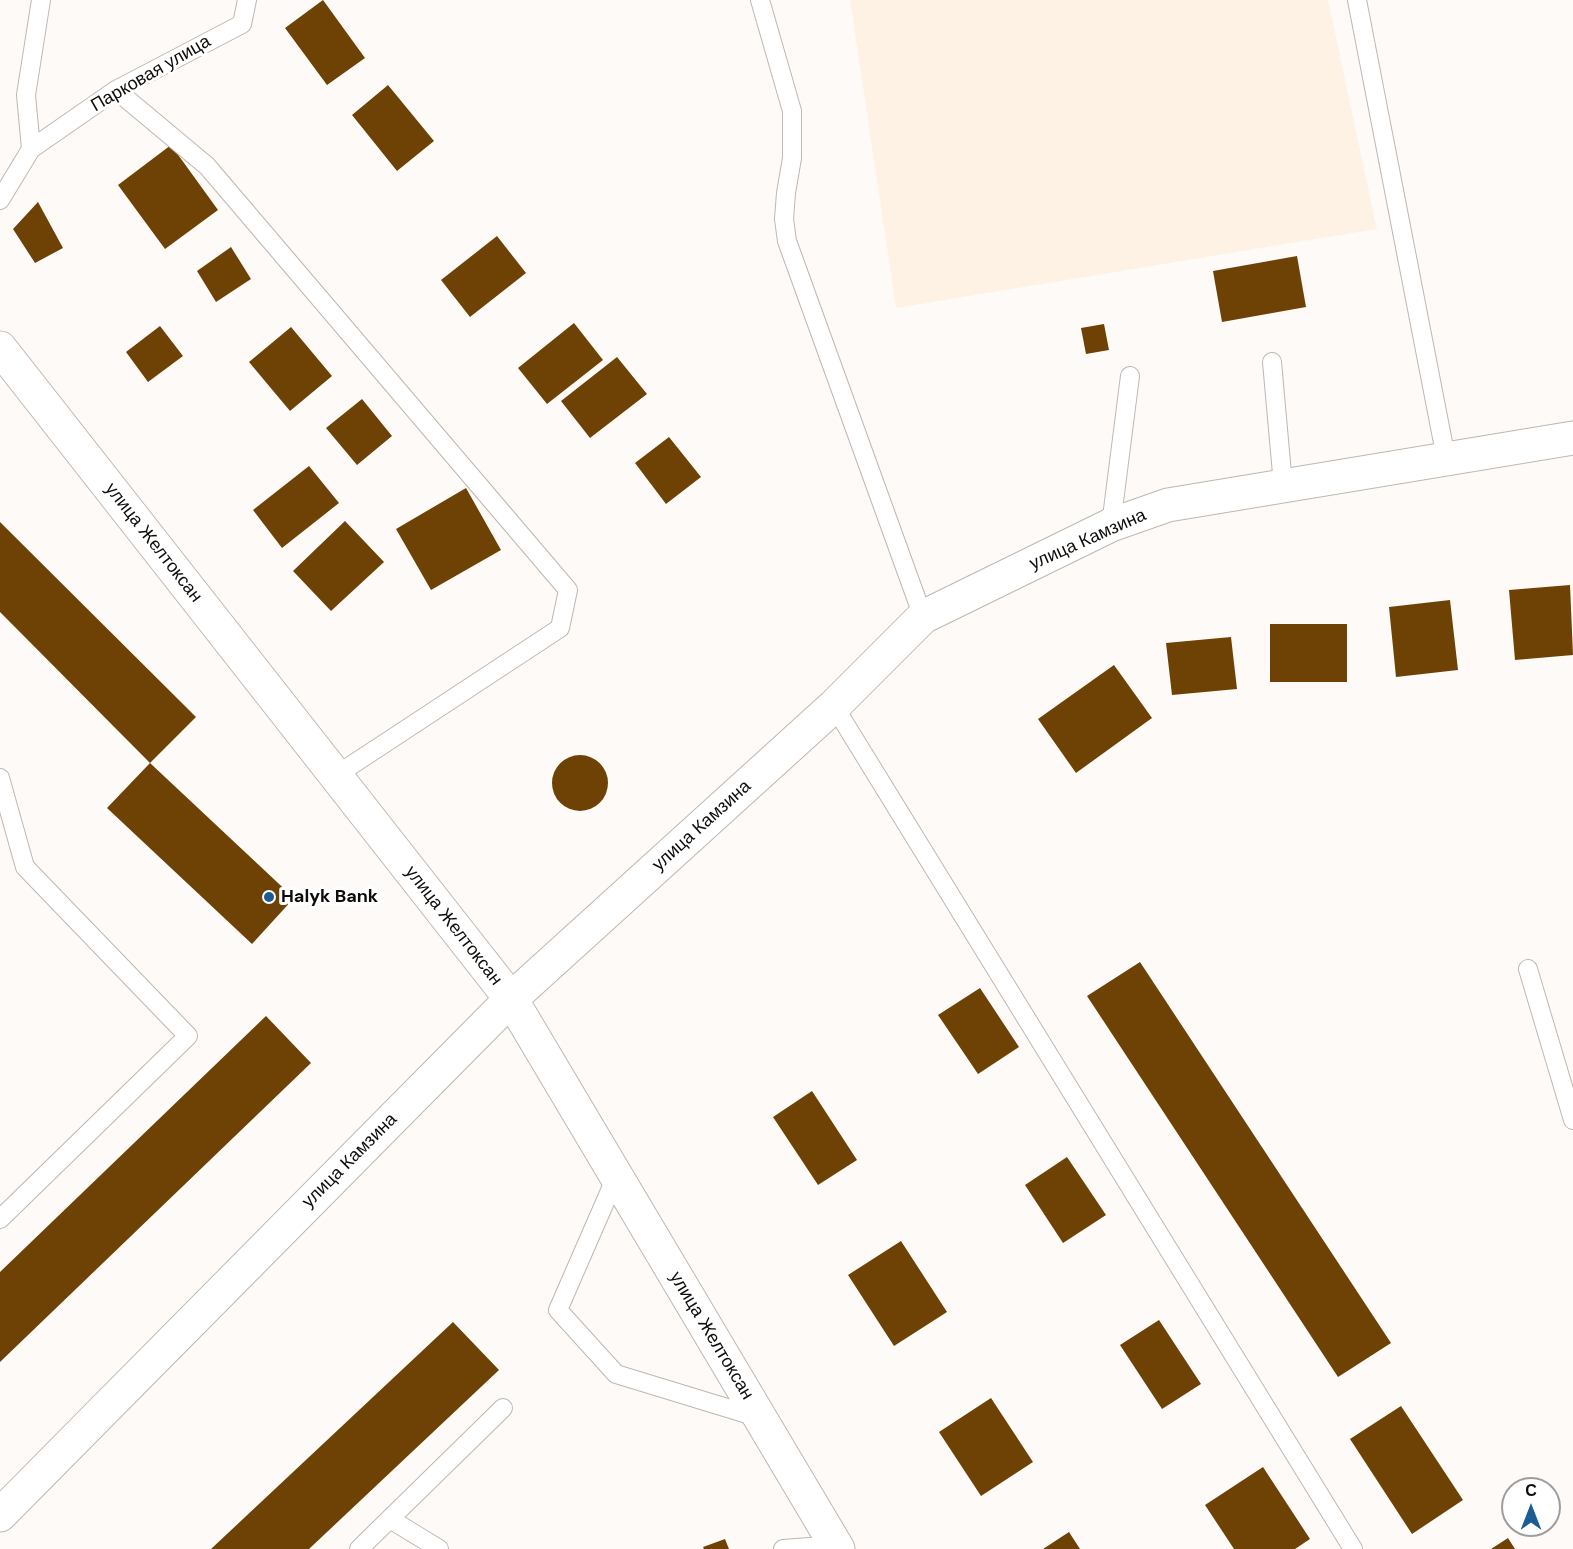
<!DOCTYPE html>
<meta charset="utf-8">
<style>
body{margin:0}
#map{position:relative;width:1573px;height:1549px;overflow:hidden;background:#fefaf7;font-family:"DM Sans",sans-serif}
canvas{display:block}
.north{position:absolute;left:1501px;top:1477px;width:60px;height:60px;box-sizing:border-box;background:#fff;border:2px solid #9f9d9c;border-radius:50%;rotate:0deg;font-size:16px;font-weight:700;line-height:24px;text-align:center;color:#0e0b08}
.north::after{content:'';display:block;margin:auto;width:21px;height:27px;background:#1b5d92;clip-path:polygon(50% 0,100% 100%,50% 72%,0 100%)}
</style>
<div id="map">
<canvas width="1573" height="1549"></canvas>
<div class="north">С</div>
</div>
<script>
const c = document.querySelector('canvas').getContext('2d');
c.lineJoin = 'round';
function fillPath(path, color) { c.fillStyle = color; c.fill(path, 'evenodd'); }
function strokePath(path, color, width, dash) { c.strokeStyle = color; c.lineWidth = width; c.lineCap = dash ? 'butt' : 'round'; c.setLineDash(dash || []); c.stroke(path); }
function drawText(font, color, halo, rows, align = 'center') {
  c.font = font + ' "DM Sans",sans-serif'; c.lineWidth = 6; c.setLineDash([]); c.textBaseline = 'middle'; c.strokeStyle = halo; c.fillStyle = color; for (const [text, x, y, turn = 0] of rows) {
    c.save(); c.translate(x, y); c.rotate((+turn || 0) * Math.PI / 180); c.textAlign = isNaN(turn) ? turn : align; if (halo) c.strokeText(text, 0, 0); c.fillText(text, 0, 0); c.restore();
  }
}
fillPath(new Path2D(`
 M850,0H1328L1377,229L896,308Z`), '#fef2e5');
fillPath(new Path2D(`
 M323,0L365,58L327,85L285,28Z
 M388,85L434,141L397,171L352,115Z
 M171,145L218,210L165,249L118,185Z
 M38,202L63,248L35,263L13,229Z
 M497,236L526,273L470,317L441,280Z
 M231,247L251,279L216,302L197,271Z
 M1297,256L1306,307L1222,322L1213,271Z
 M574,323L603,360L547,404L518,368Z
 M1104,324L1109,350L1086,354L1081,328Z
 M160,326L183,356L148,382L126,352Z
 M291,327L332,376L290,411L249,362Z
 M617,357L647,394L590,438L561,401Z
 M362,399L392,436L357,465L326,428Z
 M669,437L701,477L666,504L635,463Z
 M309,466L339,503L282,548L253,510Z
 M466,488L501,550L431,590L396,529Z
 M345,521L384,562L331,611L293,571Z
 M0,522L196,717L150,763L0,612Z
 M1570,585L1573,655L1515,660L1509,590Z
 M1450,600L1458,670L1396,677L1389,607Z
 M1270,624H1347V682H1270Z
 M1231,637L1237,689L1172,695L1166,643Z
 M1114,665L1152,718L1076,773L1038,719Z
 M552 783a28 28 0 1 1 56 0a28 28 0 1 1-56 0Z
 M150,763L294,898L252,944L107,808Z
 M1140,962L1391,1343L1338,1377L1087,996Z
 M980,988L1019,1047L978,1074L938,1015Z
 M266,1016L311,1063L0,1362V1272Z
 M812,1091L857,1160L818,1185L773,1117Z
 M1067,1157L1106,1215L1063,1243L1025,1185Z
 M901,1241L947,1312L894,1346L848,1275Z
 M1159,1320L1201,1384L1162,1409L1120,1345Z
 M453,1322L499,1370L309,1549H211Z
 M991,1398L1033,1462L981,1496L939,1432Z
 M1401,1406L1463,1500L1412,1534L1350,1439Z
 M1263,1467L1310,1539L1295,1549H1234L1205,1505Z
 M1069,1532L1080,1549H1043Z
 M1508,1538L1515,1549H1491Z
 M725,1539L729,1549H704L703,1547Z`), '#6d4204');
const service = new Path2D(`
 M760,0L792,111V158L786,193L784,219L787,241L923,617
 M1357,0L1446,458
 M116,90L207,166L568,590L560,628L335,776
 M31,149L26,95L41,0
 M0,200L31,149L116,90L242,24L247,0
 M1272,362L1283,485
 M1111,525L1130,376
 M834,706L1353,1549
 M0,778L25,867L188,1036L0,1219
 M1528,969L1573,1120
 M616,1177L558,1310L616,1374L760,1418
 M390,1519L439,1549
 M359,1549L503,1408
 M783,1549L836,1545`);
const minor = new Path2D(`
 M0,348L511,999L838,1549`);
const tertiary = new Path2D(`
 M0,1515L511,999L834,706L923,617L1111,525L1168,505L1573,438`);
strokePath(service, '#c0b7ae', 20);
strokePath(minor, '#c0b7ae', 35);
strokePath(tertiary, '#c0b7ae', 35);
strokePath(service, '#fff', 18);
strokePath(minor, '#fff', 33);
strokePath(tertiary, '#fff', 33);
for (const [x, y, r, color] of [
 [269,897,6,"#1b5d92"]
]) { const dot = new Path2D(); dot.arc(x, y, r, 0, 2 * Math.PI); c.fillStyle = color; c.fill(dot); strokePath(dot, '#fff', 2); }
drawText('18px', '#0e0b08', '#fff', [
 ["Парковая улица",151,74,-30],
 ["улица Камзина",1088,540,-24],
 ["улица Желтоксан",153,543,52],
 ["улица Камзина",702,826,-42],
 ["улица Желтоксан",453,926,52],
 ["улица Камзина",350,1161,-45],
 ["улица Желтоксан",711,1336,59]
]);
drawText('bold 18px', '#0e0b08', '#fff', [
 ["Halyk Bank",281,897]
], 'left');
</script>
